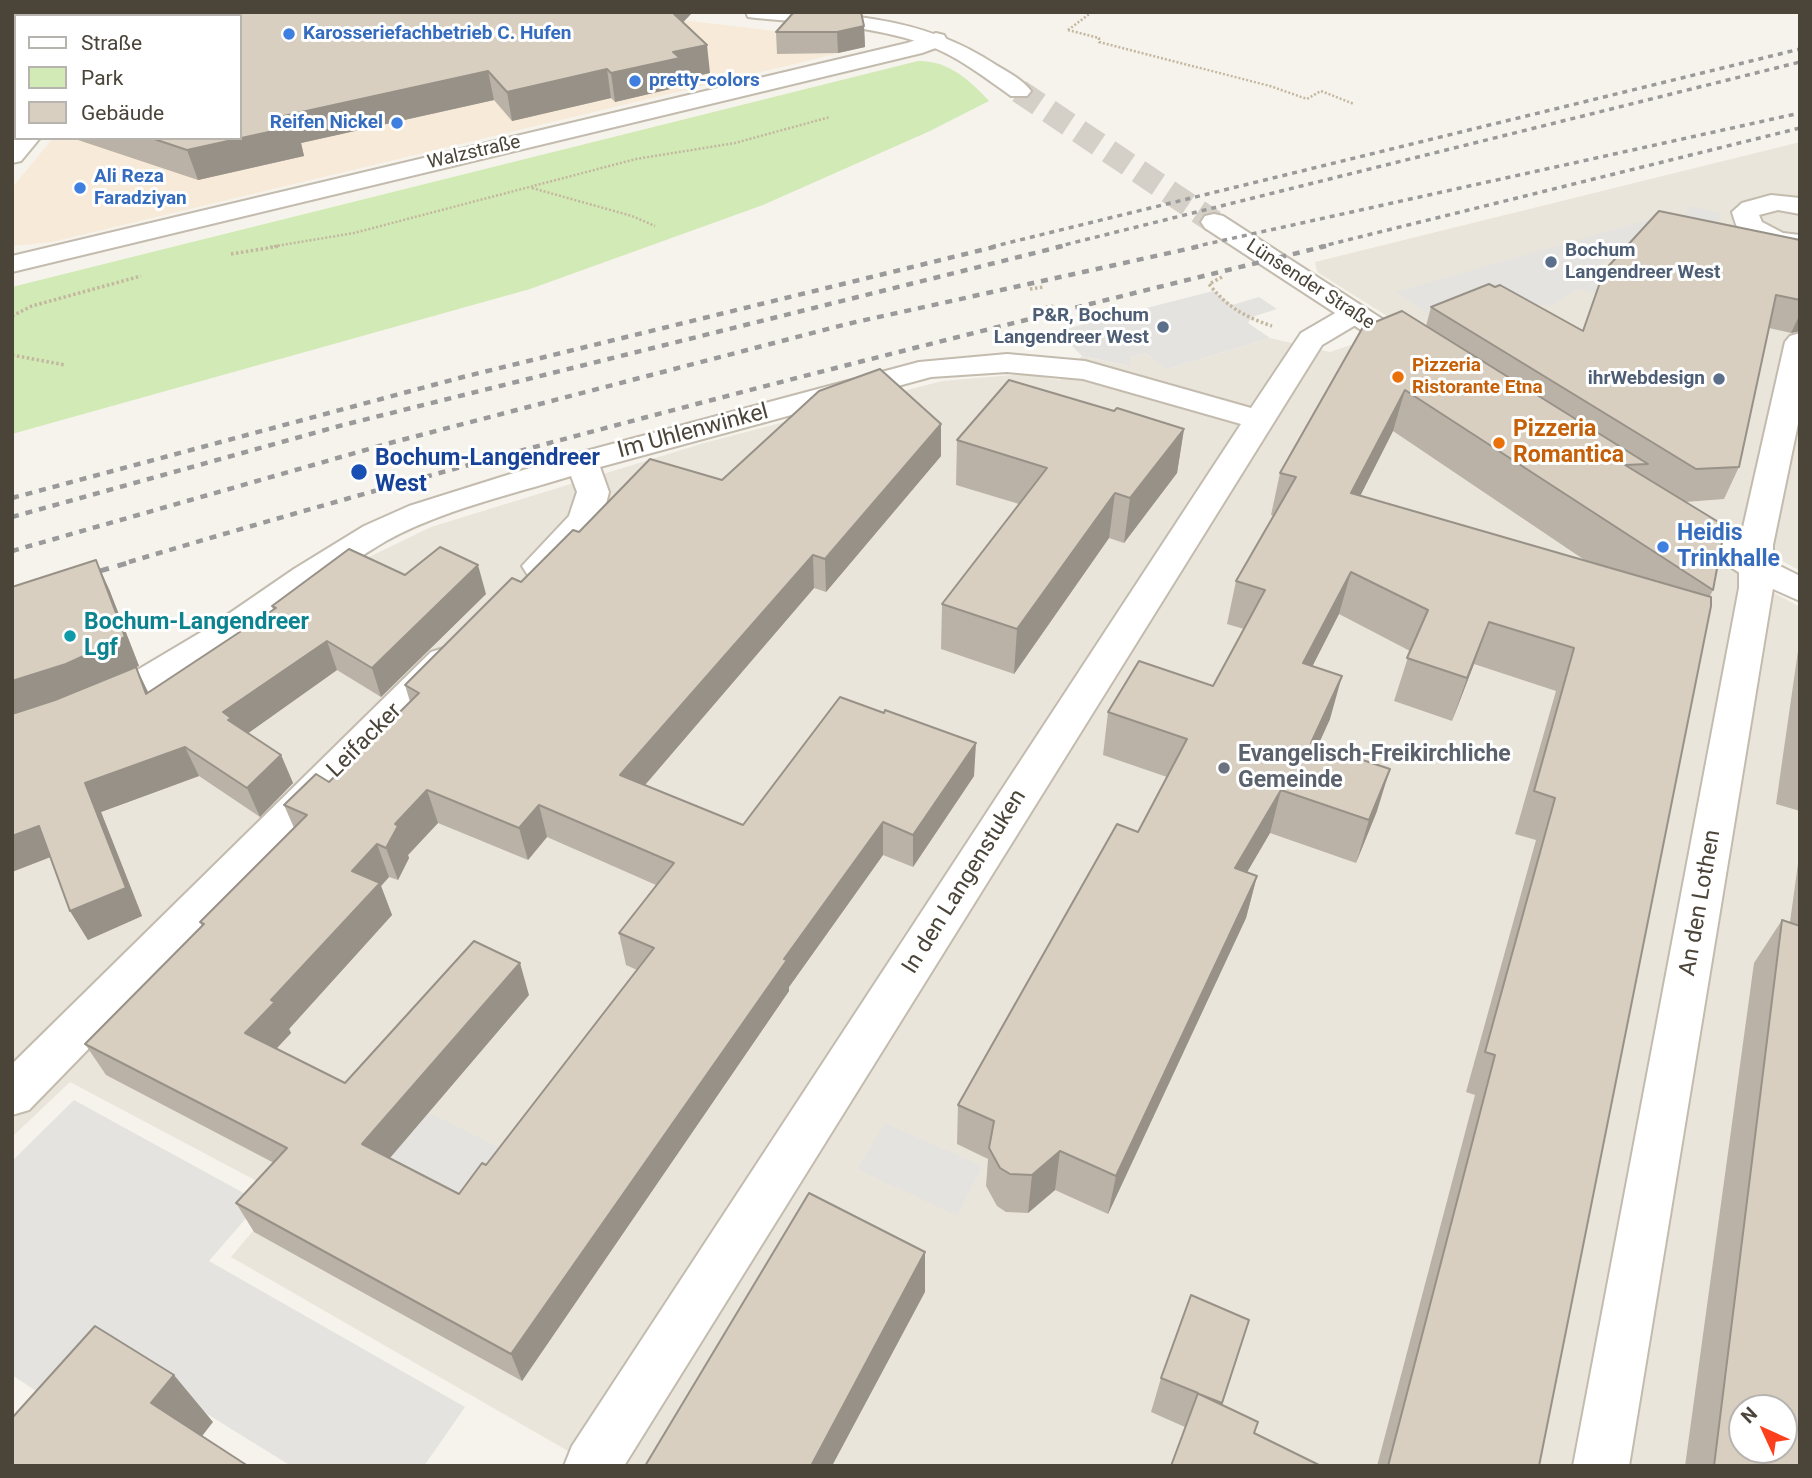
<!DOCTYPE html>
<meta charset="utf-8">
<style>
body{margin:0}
#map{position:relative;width:1812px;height:1478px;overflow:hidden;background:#f6f3ec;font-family:Roboto,sans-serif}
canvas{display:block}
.frame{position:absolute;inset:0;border:14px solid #4b4439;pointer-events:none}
.legend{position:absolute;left:14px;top:14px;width:228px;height:126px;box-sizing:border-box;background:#fff;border:2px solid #b7b4b0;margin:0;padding:9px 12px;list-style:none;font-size:21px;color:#4b4439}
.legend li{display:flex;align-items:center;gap:14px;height:35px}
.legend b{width:35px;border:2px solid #b7b4b0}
.north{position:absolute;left:1728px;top:1394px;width:70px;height:70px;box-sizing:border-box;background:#fff;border:2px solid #b7b4b0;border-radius:50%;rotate:315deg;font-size:19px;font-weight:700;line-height:28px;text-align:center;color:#4b4439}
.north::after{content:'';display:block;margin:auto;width:24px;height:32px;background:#fc3f1d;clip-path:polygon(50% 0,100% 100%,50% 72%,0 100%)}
</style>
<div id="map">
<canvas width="1812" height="1478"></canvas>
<div class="frame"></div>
<ul class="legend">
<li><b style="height:9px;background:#fff"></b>Straße</li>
<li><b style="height:19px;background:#d2eab5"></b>Park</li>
<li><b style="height:19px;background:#d8cfc1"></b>Gebäude</li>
</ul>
<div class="north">N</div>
</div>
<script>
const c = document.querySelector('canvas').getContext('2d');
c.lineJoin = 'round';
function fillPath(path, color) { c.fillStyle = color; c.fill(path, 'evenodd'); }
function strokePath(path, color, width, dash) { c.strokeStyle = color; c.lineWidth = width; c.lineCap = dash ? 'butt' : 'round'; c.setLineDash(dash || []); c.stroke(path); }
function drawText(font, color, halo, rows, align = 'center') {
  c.font = font + ' Roboto,sans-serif'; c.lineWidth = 6; c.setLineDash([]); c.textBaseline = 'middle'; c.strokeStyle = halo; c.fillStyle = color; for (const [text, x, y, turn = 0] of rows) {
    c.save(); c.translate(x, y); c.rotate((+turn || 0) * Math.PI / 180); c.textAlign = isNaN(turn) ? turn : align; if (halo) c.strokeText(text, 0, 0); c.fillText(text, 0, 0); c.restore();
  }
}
fillPath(new Path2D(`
 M1800,142V571L1714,522L1317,272L1315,262Z
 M1270,338L1330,352L1351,345L1370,347L1734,571L1800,607V1466H594L231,1257L283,1195L70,1082L12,1137V749L249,636L371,556L431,527L704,443L942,381L1024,374L1060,380L1082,356L1128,366L1131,357L1146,353L1165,370ZM1742,1408H1784V1450H1742Z`), '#eae5da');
fillPath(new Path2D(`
 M611,12L863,41L865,47L52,242L12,246V188L53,138H240Z`), '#f7ead8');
fillPath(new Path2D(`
 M918,61C947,60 970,80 989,101L930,131L763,205L530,289L12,434V287Z`), '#d2eab5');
fillPath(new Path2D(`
 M1689,206L1721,213L1718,224L1624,265L1607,259L1594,271L1610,278L1594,294L1578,289L1550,306L1484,298L1429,315L1396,292L1667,214L1684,217Z
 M1213,291L1232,305L1259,297L1277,309L1252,317L1248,323L1270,338L1165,370L1146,353L1131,357L1129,366L1082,356L1057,331Z
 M74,1100L260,1202L209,1261L465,1407L424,1466H291L120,1360L72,1415L12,1375V1161Z
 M429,1113L520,1158L458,1241L376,1173Z
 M885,1123L982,1166L957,1216L857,1169Z`), '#e5e3e0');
strokePath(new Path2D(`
 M1019,91L1214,222`), '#d4d0c8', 24, [24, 12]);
const minor = new Path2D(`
 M936,33L944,35L947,40L944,45L922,53L12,272V256L907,43Z
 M1771,195L1800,198V214L1778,210L1759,215L1762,222L1783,233L1800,235V251C1781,248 1757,246 1741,232C1736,228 1734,218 1732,212L1742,203Z
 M1354,305L1364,308L1368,314L1364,320L1322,345L624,1466H564L572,1446L1241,424L1083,379L1007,372L931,377L600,467L609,492L602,520L597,527L551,574L539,577L527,574L522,566L569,516L577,492L571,476C510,495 442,510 386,541C333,572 285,612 233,646C165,691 91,722 12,746V718L82,695L139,669L208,628L294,569L364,526L409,506L571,455L919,362L1007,354L1085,361L1251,408L1301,333L1344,308Z
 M1800,333V414L1773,545V588L1629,1466H1573L1739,588V545L1785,342L1790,336Z
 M444,648L457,652L462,661L457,670L29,1110L12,1115V1064L431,652Z`);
const tertiary = new Path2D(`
 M746,12C834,12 920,14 996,65C1008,72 1023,80 1031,91L1027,96H1011C987,79 964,61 937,49C881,25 816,24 756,18L748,17Z
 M16,137L40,138L21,161L12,163V141Z
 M1214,214L1223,216L1424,346L1429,352L1424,358L1414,361L1404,358L1205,228L1201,222L1205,216Z
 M1678,508L1690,511L1770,561L1800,576V601L1746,577L1666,525L1661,518L1666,511Z`);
strokePath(minor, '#c2bbae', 4);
strokePath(tertiary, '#c2bbae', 4);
strokePath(new Path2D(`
 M1068,30L1099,38V42L1270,86L1307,99L1321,91L1354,104
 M1068,30L1092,12
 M532,188L632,216L655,226
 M270,247L354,233L636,159L735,143L830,117`), '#c4b79f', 2.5, [2, 2]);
strokePath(new Path2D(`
 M231,254L280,246
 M1222,277L1209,284C1227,307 1245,317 1272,326
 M1030,289L1044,287
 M1046,307L1055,306
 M12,316L32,306L141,276
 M12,355L65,365`), '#c4b79f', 3.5, [2.5, 2.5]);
fillPath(minor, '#fff');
fillPath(tertiary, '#fff');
strokePath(new Path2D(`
 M991,247L1800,49
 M1056,247L1800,62
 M1193,247L1800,113
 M1319,247L1800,128`), '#9a9a9a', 3.5, [5, 5]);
strokePath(new Path2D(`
 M12,498L463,377L998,246
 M12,517L343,425L1063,246
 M12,551L390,443L847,324L1201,246
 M129,562C524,444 925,344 1326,246`), '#9a9a9a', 4.5, [7, 7]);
strokePath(new Path2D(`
 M83,576L134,561`), '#9a9a9a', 5, [9, 9]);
fillPath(new Path2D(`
 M12,12L683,22L710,73L682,79L683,86L615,102L611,98L512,121L494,100L301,143L304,156L198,180L72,138H240V16H16V49L12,48Z
 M864,26L865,47L838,53L777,54L776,32Z
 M1800,240V331L1791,333L1769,328L1739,467L1724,499L1685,502L1713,590L1710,596L1539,1466H1377L1475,1095L1466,1092L1536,840L1515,834L1556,691L1474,664L1452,721L1394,701L1410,651L1339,614L1312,667L1330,719L1318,745L1377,811L1356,863L1270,833L1247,872L1257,876L1246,918L1108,1214L1055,1190L1028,1213L1006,1212L997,1206L986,1186L988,1159L957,1144L958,1105L1138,832L1167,777L1103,755L1108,712L1213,686L1244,629L1227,624L1236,581L1274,516L1271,515L1280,473L1426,326L1431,307L1583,331ZM1393,431L1586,561L1360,496Z
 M1114,411L1184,429L1177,473L1124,543L1109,538L1014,674L941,649L942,604L1019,504L956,485L957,440Z
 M941,424V456L826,592L814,588L645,785L743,825L974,776L913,867L883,855L789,987V991L522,1381L254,1232L236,1203L274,1163L106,1075L85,1044L202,927L200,922L294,828L284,805L329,782L410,702L405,685L579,532L722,480ZM438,823L528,860L547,837L656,885L619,933L626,965L637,970L486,1165L459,1194L390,1158L529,995L345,1083L276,1049L291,1033L289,1029L392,915L381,886L389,877L398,880L409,858L408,855Z
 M405,575L486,594L381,697L337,670L248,733L281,755L293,783L260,817L199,776L101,812L142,916L88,940L70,911L50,857L109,589L139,666L136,667L148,693L273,610L272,606Z
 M1800,637V811L1776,804Z
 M1800,849V1466H1685L1754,963L1782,920L1790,922Z
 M1249,1320L1222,1405L1254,1433L1185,1427L1151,1412L1161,1378Z`), '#bab2a6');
fillPath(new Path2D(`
 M667,12H693L670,36Z
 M864,26L865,47L838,53L837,32Z
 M707,45L710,73L682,79L683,86L615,102L611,73L673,52Z
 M607,69L611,98L512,121L507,92Z
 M488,71L494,100L301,143L304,156L198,180L187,150L270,119Z
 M1800,314V331L1791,333Z
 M1405,390L1393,431L1340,536L1351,493Z
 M941,424V456L826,592L825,559Z
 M1184,429L1177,473L1124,543L1130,498Z
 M1115,493L1109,538L1014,674L1017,629Z
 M813,555L814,588L626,807L620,775Z
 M96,560L109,589L139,666L136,667L150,696L81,693L12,715V681Z
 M478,565L486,594L381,697L372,668Z
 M1351,572L1339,614L1292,706L1303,663Z
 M1489,622L1474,664L1452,721L1467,678Z
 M327,641L337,670L240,739L223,712Z
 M1342,676L1330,719L1300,785L1311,743Z
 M976,743L974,776L913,867V835Z
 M185,747L199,776L101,812L142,916L88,940L70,911L85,783Z
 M281,755L293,783L260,817L247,788Z
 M1390,769L1377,811L1356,863L1369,820Z
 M427,790L438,823L408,855L409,858L398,880L386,848L395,824Z
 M1281,790L1270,833L1225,910L1235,868Z
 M539,805L547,837L528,860L519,828Z
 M883,822V855L789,987V991L522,1381L511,1354L784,959Z
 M39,826L56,855L12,872V836Z
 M377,844L389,877L381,886L392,915L289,1029L291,1033L262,1064L245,1033L271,1000L352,871Z
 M1257,876L1246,918L1108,1214L1116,1176Z
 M520,963L529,995L377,1173L362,1144Z
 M1060,1151L1055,1190L1028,1213L1032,1175Z
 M925,1252V1292L832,1466H810Z
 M174,1375L213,1422L192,1449L151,1403Z`), '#979187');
const building = new Path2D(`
 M12,12H672L707,45L673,52L680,58L611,73L607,69L507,92L488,71L270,119L296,126L187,150L151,138H240V16H16V25L12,23Z
 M794,12H861L864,26L837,32H776Z
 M1659,211L1800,240V300L1776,295L1739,467L1696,469L1431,307L1489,284L1495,287L1500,285L1583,331L1604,271Z
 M1402,311L1648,464L1625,465L1725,526L1713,590L1405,390L1351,493L1711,597V606L1539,1466H1388L1495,1055L1485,1052L1555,798L1534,791L1574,648L1489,622L1467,678L1407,658L1428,610L1351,572L1303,663L1342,676L1311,743L1390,769L1369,820L1281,790L1235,868L1257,876L1116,1176L1060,1151L1032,1175L1010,1174L1000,1168L989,1148L994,1121L958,1105L1117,824L1138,832L1187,739L1108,712L1139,661L1213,686L1265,590L1236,581L1296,477L1280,473L1363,327Z
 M880,369L941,424L825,559L813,555L620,775L743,825L840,697L884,713L885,710L976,743L913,835L883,822L784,959L787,960L511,1354L236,1203L287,1148L85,1044L204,924L200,922L307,815L284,805L316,774L329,782L419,693L405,685L512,578L521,582L573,530L579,532L650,459L722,480L819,391ZM427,790L519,828L539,805L674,863L619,933L654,948L486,1165L482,1163L459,1194L362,1144L520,963L474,941L345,1083L245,1033L275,1002L271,1000L380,883L352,871L377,844L386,848L398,826L395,824Z
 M1009,380L1114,411L1117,408L1184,429L1130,498L1115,493L1017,629L942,604L1047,468L957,440Z
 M440,547L478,565L372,668L327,641L223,712L231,718L228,720L281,755L247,788L185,747L85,783L126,888L70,911L39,826L12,836V714L55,700L136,667L146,694L276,608L272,606L349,549L405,575Z
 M96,560L125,637L66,664L12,681V587Z
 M1782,920L1800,926V1466H1714ZM1742,1408H1784V1450H1742Z
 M809,1193L925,1252L811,1466H645Z
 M1191,1295L1249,1320L1222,1403L1199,1394L1258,1422L1254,1433L1321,1466H1171L1198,1393L1161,1378Z
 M95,1326L174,1375L151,1403L248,1466H12V1418Z`);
fillPath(building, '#d8cfc1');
strokePath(building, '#979187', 2);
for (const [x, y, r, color] of [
 [289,34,7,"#3f7fe0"],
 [635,81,7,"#3f7fe0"],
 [397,123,7,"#3f7fe0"],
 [80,188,7,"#3f7fe0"],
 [1551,262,7,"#5c6f8a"],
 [1163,327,7,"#5c6f8a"],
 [1398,377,7,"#e8710a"],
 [1719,379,7,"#5c6f8a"],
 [1499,443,7,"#e8710a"],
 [359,472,9,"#1a4fb4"],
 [1663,547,7,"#3f7fe0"],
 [70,636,7,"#0f9aa8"],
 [1224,768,7,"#6b7280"]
]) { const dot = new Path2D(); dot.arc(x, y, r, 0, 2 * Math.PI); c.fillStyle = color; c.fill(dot); strokePath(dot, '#fff', 2.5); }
drawText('bold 19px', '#366cbe', '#fff', [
 ["Karosseriefachbetrieb C. Hufen",303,34],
 ["pretty-colors",649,81],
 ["Reifen Nickel",383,123,"right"],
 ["Ali Reza",94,177],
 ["Faradziyan",94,199]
], 'left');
drawText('19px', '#4b4439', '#fff', [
 ["Walzstraße",474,153,-13],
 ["Lünsender Straße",1310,285,33]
]);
drawText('bold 19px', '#4e5e75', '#fff', [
 ["Bochum",1565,251,"left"],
 ["Langendreer West",1565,273,"left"],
 ["P&R, Bochum",1149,316],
 ["Langendreer West",1149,338],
 ["ihrWebdesign",1705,379]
], 'right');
drawText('bold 19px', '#c56008', '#fff', [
 ["Pizzeria",1412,366],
 ["Ristorante Etna",1412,388]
], 'left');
drawText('bold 23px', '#c56008', '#fff', [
 ["Pizzeria",1513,430],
 ["Romantica",1513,456]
], 'left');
drawText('23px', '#4b4439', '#fff', [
 ["Im Uhlenwinkel",693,432,-15],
 ["Leifacker",365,741,-45],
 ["In den Langenstuken",965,882,-58],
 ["An den Lothen",1701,903,-80]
]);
drawText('bold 23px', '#164399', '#fff', [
 ["Bochum-Langendreer",375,459],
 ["West",375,485]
], 'left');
drawText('bold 23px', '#366cbe', '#fff', [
 ["Heidis",1677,534],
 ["Trinkhalle",1677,560]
], 'left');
drawText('bold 23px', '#0d838f', '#fff', [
 ["Bochum-Langendreer",84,623],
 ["Lgf",84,649]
], 'left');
drawText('bold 23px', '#5b616d', '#fff', [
 ["Evangelisch-Freikirchliche",1238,755],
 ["Gemeinde",1238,781]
], 'left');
</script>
